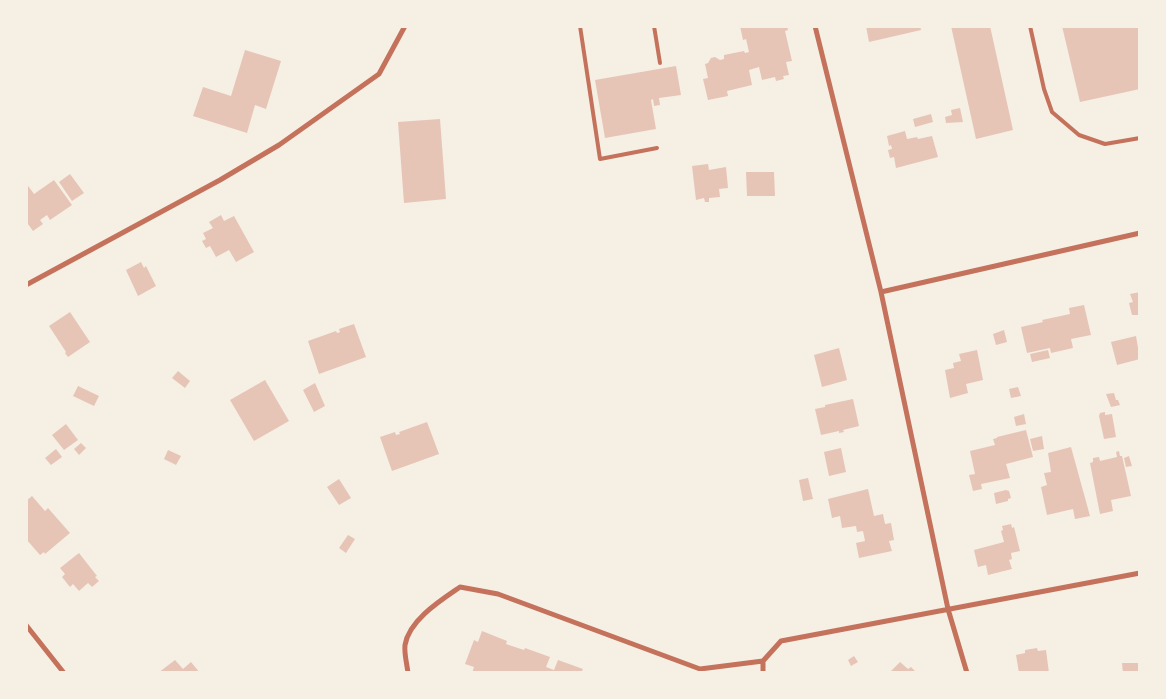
<!DOCTYPE html>
<style>
body{margin:0}
#map{position:relative;width:1166px;height:699px;overflow:hidden;background:#f6efe4;font-family:Roboto,sans-serif}
canvas{display:block}
.frame{position:absolute;inset:0;border:28px solid #f6efe4;pointer-events:none}
</style>
<div id="map">
<canvas width="1166" height="699"></canvas>
<div class="frame"></div>
</div>
<script>
const c = document.querySelector('canvas').getContext('2d');
c.lineJoin = 'round';
function fillPath(path, color) { c.fillStyle = color; c.fill(path, 'evenodd'); }
function strokePath(path, color, width, dash) { c.strokeStyle = color; c.lineWidth = width; c.lineCap = dash ? 'butt' : 'round'; c.setLineDash(dash || []); c.stroke(path); }
fillPath(new Path2D(`
 M740,26H787L788,30L785,31L792,61L786,62L789,75L783,76L784,79L776,81L775,77L762,80L759,67L749,70L752,85L727,91L728,96L708,100L703,79L708,78L705,64L708,63L711,58L715,57L720,60L724,59V55L744,51L745,53L749,52L746,39L743,40Z
 M866,26H920L921,30L869,42Z
 M951,26H990L1013,130L976,139Z
 M1062,26H1140V89L1080,102Z
 M245,50L281,61L266,109L255,105L247,133L193,116L203,87L231,96Z
 M676,66L681,95L659,98L660,105L654,106L653,99L651,100L656,129L605,138L595,80Z
 M960,108L963,122L946,123L945,117L952,115L951,110Z
 M931,114L933,122L915,127L913,119Z
 M440,119L446,199L404,203L398,122Z
 M905,131L907,139L917,137L918,139L932,136L938,157L896,168L894,157L890,158L888,150L892,149L891,145L889,146L887,136Z
 M708,164L709,170L726,167L728,188L719,189L720,197L709,198V202H705L704,198L696,200L692,166Z
 M746,172H774L775,196H747Z
 M70,174L84,193L72,201L59,182Z
 M54,180L72,205L50,220L47,215L40,220L43,224L33,231L28,224L26,225V183L34,194Z
 M221,215L224,221L234,216L254,252L236,262L229,250L216,257L210,246L206,248L202,241L206,239L203,233L213,228L209,222Z
 M141,262L144,268L146,266L156,286L138,296L126,270Z
 M1140,292V315H1132L1129,303L1133,302L1130,294Z
 M1084,305L1091,335L1071,339L1073,348L1051,353L1050,348L1027,353L1021,327L1043,322L1042,320L1070,314L1069,308Z
 M70,312L90,342L68,357L65,353L66,352L49,326Z
 M354,324L366,357L319,374L308,341L336,331L337,333L340,332L339,329Z
 M1004,330L1007,342L996,345L993,334Z
 M1136,336L1140,359L1117,365L1111,342Z
 M839,348L847,380L822,387L814,355Z
 M977,350L983,380L966,384L968,393L950,398L945,370L954,368L953,363L961,361L959,354Z
 M1048,350L1050,358L1032,362L1030,354Z
 M178,371L190,381L185,388L172,378Z
 M265,380L289,421L254,441L230,400Z
 M315,383L325,406L314,412L303,390Z
 M78,386L99,396L94,406L73,396Z
 M1018,387L1021,396L1011,398L1009,389Z
 M1114,393L1116,400H1118L1120,405L1111,407L1106,394Z
 M853,399L859,426L843,430L844,432L839,433V431L821,435L815,409L825,407V405Z
 M1105,412V415L1112,414L1116,437L1104,439L1099,416L1100,413Z
 M1024,414L1026,424L1016,426L1014,417Z
 M427,422L439,454L392,471L380,437L395,432L396,435L400,434L399,432Z
 M66,424L78,440L64,450L52,435Z
 M1026,430L1033,457L1006,464L1010,478L981,484L982,489L973,491L969,475L975,474L970,451L995,445L993,439L997,438V437Z
 M1042,436L1044,449L1033,451L1030,439Z
 M81,443L86,448L79,455L74,449Z
 M1071,447L1090,516L1075,519L1073,509L1047,515L1041,487L1047,485L1044,473L1051,472L1048,453Z
 M841,448L846,472L829,476L824,452Z
 M56,449L62,457L51,465L45,458Z
 M168,450L181,456L176,465L164,459Z
 M1119,451L1120,456H1122L1131,496L1111,500L1113,511L1100,514L1090,463L1093,462V458L1099,457L1100,461L1117,457L1116,452Z
 M1129,456L1132,466L1126,467L1124,458Z
 M808,478L813,499L803,501L799,480Z
 M339,479L351,498L339,505L327,487Z
 M868,489L874,516L883,514L885,524L891,523L894,540L889,541L892,551L859,558L856,543L865,541L863,531L857,532L856,526L842,528L840,516L832,518L828,499Z
 M1006,490L1009,491L1011,498L1008,499V501L996,504L994,493Z
 M32,496L45,511L48,508L70,533L45,554L44,552L40,555L26,539L28,535L26,532L28,526L26,524V501Z
 M1011,524L1012,528L1014,527L1020,551L1011,553L1012,559L1009,560L1012,569L988,575L986,565L978,567L974,550L1004,542L1001,531L1003,530L1002,526Z
 M348,535L355,539L346,553L339,548Z
 M79,553L97,576L95,577L99,581L92,587L88,583L79,591L73,584L70,587L62,577L65,574L60,568Z
 M482,631L507,641L506,644L524,650L525,648L550,657L546,667L554,670L558,660L583,669L581,673H472L474,667L465,664L474,640L478,642Z
 M1037,648L1038,651L1046,650L1049,673H1019L1016,655L1025,653V650Z
 M854,656L858,662L851,666L848,660Z
 M175,660L183,669L191,662L200,673H158Z
 M900,662L908,669L911,667L917,673H889Z
 M1122,663H1140V673H1123Z`), '#e6c5b7');
strokePath(new Path2D(`
 M580,26L600,159L657,148
 M654,26L660,63
 M1030,26L1044,89L1052,112L1079,135L1105,144L1140,138`), '#c5725c', 4);
strokePath(new Path2D(`
 M815,26L881,292L948,609L967,673
 M26,285L220,180L279,145L379,74L405,26
 M881,292L1140,233
 M26,625L64,673
 M763,661L781,641L1140,573
 M408,673C407,664 404,654 405,645C409,620 441,600 460,587L498,594L700,669L763,661V673`), '#c5725c', 5);
</script>
